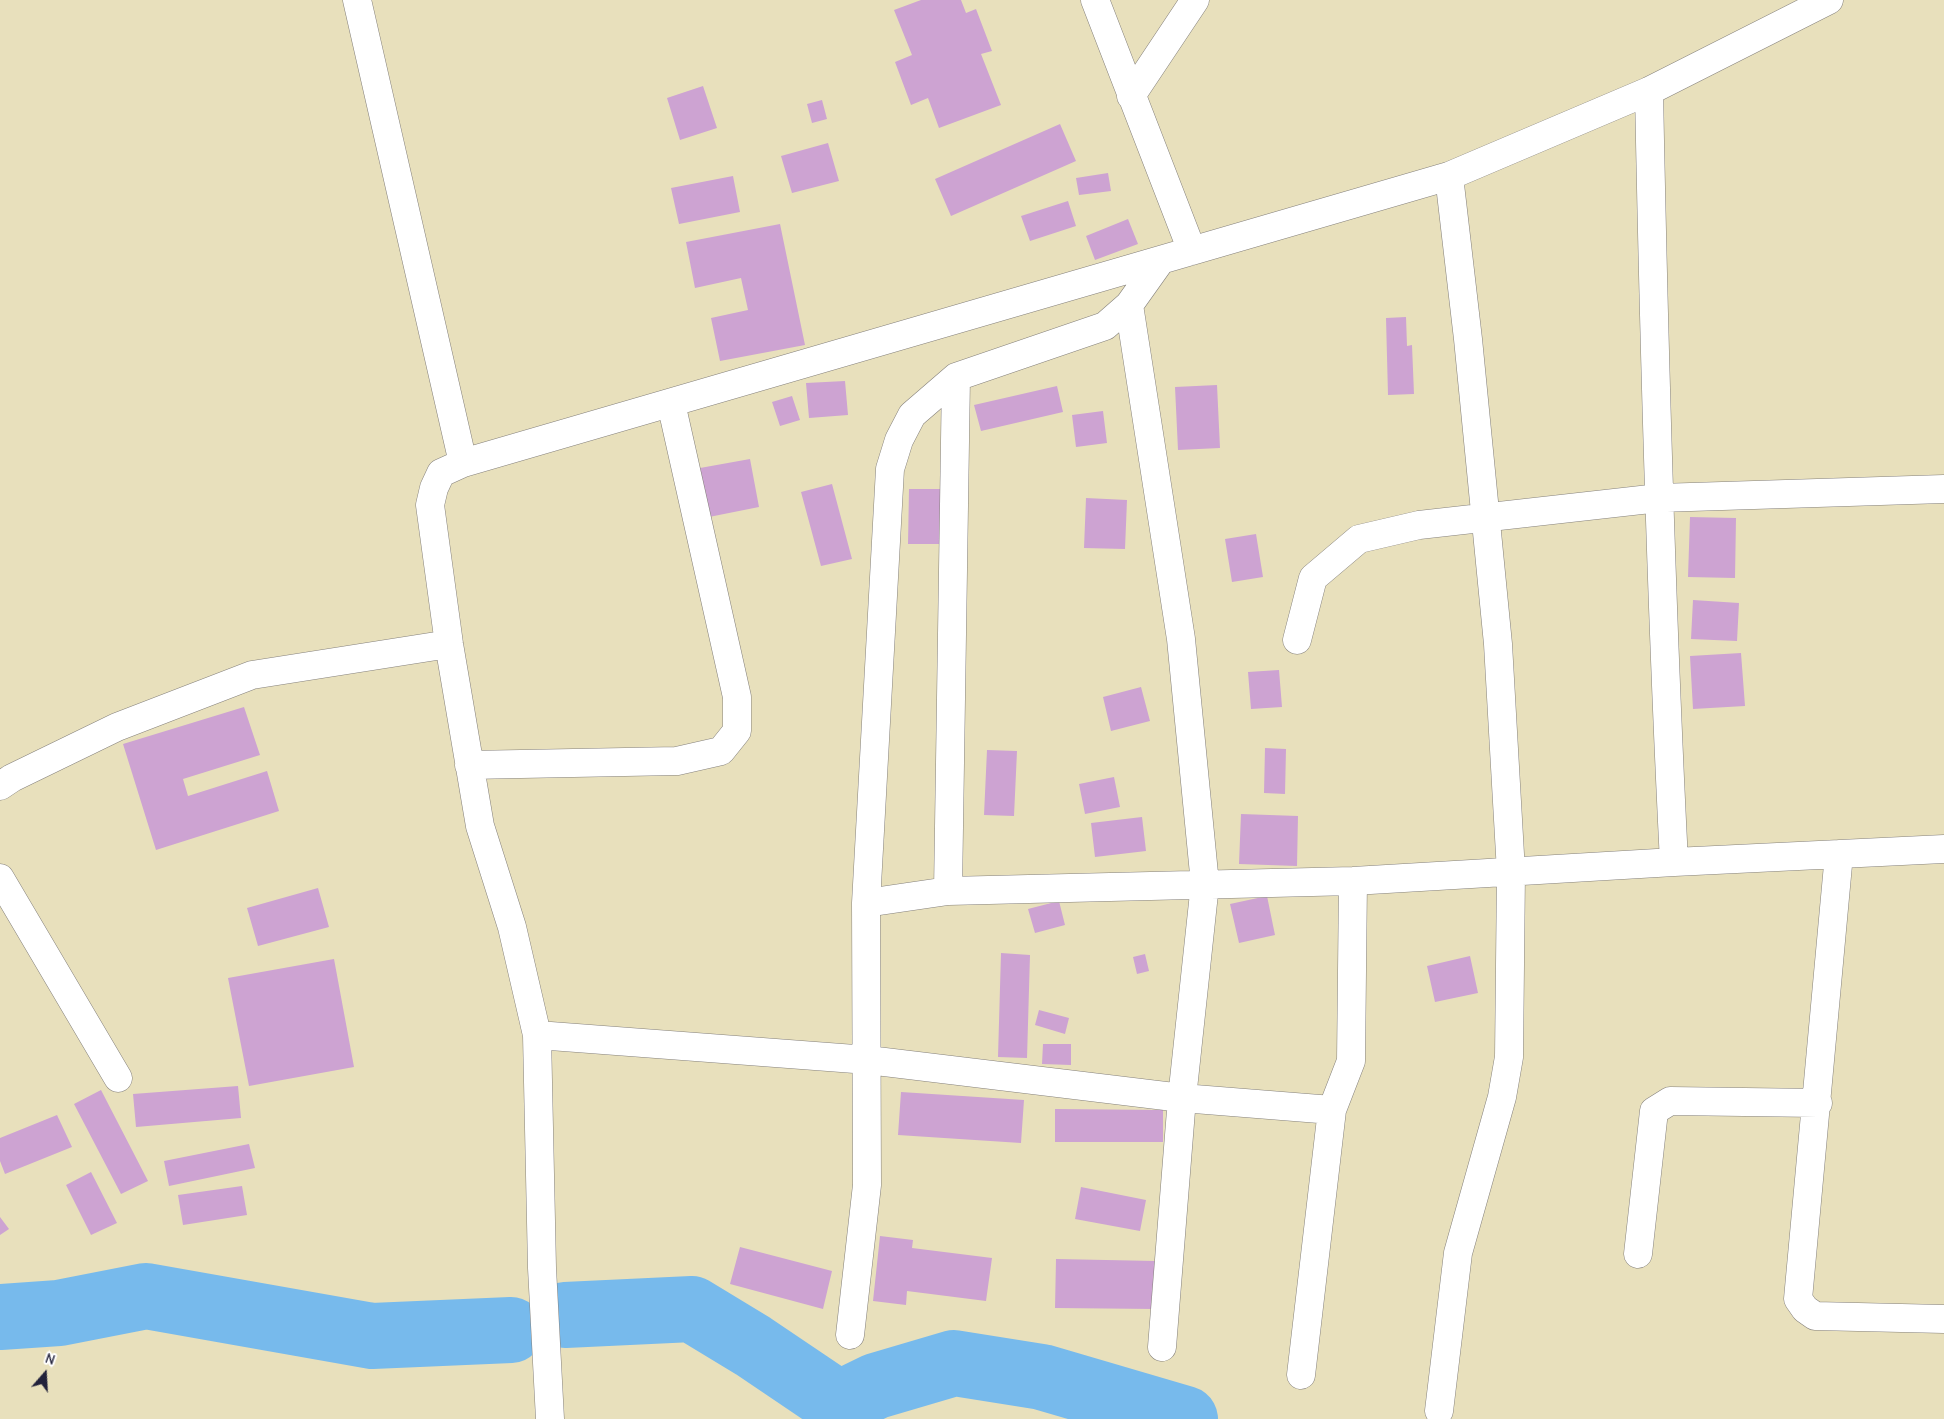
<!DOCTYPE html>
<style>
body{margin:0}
#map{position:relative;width:1944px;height:1419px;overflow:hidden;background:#e8e0bc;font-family:"Comic Neue",sans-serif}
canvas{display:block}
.north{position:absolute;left:20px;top:1349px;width:50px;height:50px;-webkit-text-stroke:4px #fff;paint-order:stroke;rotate:19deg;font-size:14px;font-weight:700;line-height:20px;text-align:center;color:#22223b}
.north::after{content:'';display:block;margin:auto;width:18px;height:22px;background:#22223b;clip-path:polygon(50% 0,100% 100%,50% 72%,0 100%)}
</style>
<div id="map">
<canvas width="1944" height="1419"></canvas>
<div class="north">N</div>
</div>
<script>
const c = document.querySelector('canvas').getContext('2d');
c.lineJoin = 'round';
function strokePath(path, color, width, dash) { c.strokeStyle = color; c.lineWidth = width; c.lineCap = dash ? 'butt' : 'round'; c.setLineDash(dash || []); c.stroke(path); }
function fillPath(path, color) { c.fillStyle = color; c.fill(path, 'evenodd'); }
strokePath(new Path2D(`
 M565,1315L692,1309L753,1346L839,1404L876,1386L954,1363L1042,1377L1185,1419
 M0,1317L59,1313L146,1296L372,1336L511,1330`), '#77baec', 66);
fillPath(new Path2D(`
 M921,0H961L966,13L976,9L992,51L981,54L1001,105L939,128L928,98L911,105L895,62L912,55L894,10Z
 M703,86L717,128L680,140L667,98Z
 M822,100L827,119L812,123L807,104Z
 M1060,124L1076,161L951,216L935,179Z
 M828,143L839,181L792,193L781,156Z
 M1108,173L1111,191L1079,195L1076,178Z
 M733,176L740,212L679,224L671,188Z
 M1068,201L1076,226L1030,241L1021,216Z
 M1128,219L1138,244L1095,260L1086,236Z
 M780,224L805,345L720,361L711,318L748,310L741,278L695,288L686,242Z
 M1406,317L1407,346L1412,345L1414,394L1388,395L1386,318Z
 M845,381L848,415L809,418L806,383Z
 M1217,385L1220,448L1178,450L1175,387Z
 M1057,386L1063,412L981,431L974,405Z
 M792,396L800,420L780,426L772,402Z
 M1103,411L1107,443L1076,447L1072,415Z
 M750,459L759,507L709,517L700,468Z
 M832,484L852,559L821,566L801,492Z
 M909,489H941L940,544H908Z
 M1086,498L1127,500L1125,549L1084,548Z
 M1690,517L1736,518L1735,578L1688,577Z
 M1256,534L1263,577L1232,582L1225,539Z
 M1693,600L1739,603L1737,641L1691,639Z
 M1741,653L1745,706L1693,709L1690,656Z
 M1279,670L1282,707L1251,709L1248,672Z
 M1141,687L1150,721L1111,731L1103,697Z
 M244,707L260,755L183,779L188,796L267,771L279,811L156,850L123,744Z
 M1265,748L1286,749L1285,794L1264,793Z
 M987,750L1017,751L1014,816L984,815Z
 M1114,777L1120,807L1085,814L1079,784Z
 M1241,814L1298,816L1297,866L1239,864Z
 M1142,817L1146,851L1095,857L1091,823Z
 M318,888L329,927L258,946L247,908Z
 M1267,896L1275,935L1239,943L1230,904Z
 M1059,901L1065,925L1035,933L1028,909Z
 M1001,953L1030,955L1027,1058L998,1057Z
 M1145,954L1149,971L1137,974L1133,957Z
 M1470,956L1478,993L1435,1002L1427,966Z
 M334,959L354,1067L249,1086L228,978Z
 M1039,1010L1069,1018L1065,1034L1035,1025Z
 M1043,1044H1071V1065L1042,1064Z
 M238,1086L241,1118L136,1127L133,1094Z
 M101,1090L148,1181L121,1194L74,1104Z
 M901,1092L1024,1100L1021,1143L898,1135Z
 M1055,1109L1163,1110V1142H1055Z
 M57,1115L72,1147L5,1174L0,1161V1138Z
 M249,1144L255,1168L169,1186L164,1161Z
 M91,1172L117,1223L91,1235L66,1185Z
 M242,1186L247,1215L183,1225L178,1195Z
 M1081,1187L1146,1200L1140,1231L1075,1219Z
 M0,1217L9,1229L0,1235Z
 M880,1236L913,1240L912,1248L992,1258L986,1301L907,1291L906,1305L873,1301Z
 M740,1247L832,1271L823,1309L730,1284Z
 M1056,1259L1156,1261L1155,1309L1055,1308Z`), '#cda3d2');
const street = new Path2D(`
 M357,0L463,463
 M1095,0L1192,251
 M1649,91C1654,348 1661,605 1674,862
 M1131,96L1195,0
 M1129,305L1181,639L1205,884L1182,1098L1162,1347
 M1297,640L1313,578L1359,539L1419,525L1659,498L1944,489
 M469,765L677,761L721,751L737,731V697L671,403
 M0,786L12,778L117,727L252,675L449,644
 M1839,854L1798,1299L1805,1309L1815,1316L1944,1319
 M0,878L118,1078
 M948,891L956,377
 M866,903L890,469L899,440L912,415L956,377L1105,326L1129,305L1161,260
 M537,1035L868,1060L1182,1098L1332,1110
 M1638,1254L1654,1111L1670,1101L1818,1103
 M850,1335L867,1185L866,903L948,891L1353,881L1674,862L1944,849
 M1301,1375L1332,1110L1351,1061L1353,881
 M1439,1411L1458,1253L1502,1097L1509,1057L1511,872L1498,644L1468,339L1449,176
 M550,1419L542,1268L537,1035L512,927L480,826L449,644L430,505L434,488L441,473L463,463L1449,176L1649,91L1829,0`);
strokePath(street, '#85817c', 29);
strokePath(street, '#fff', 28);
</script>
